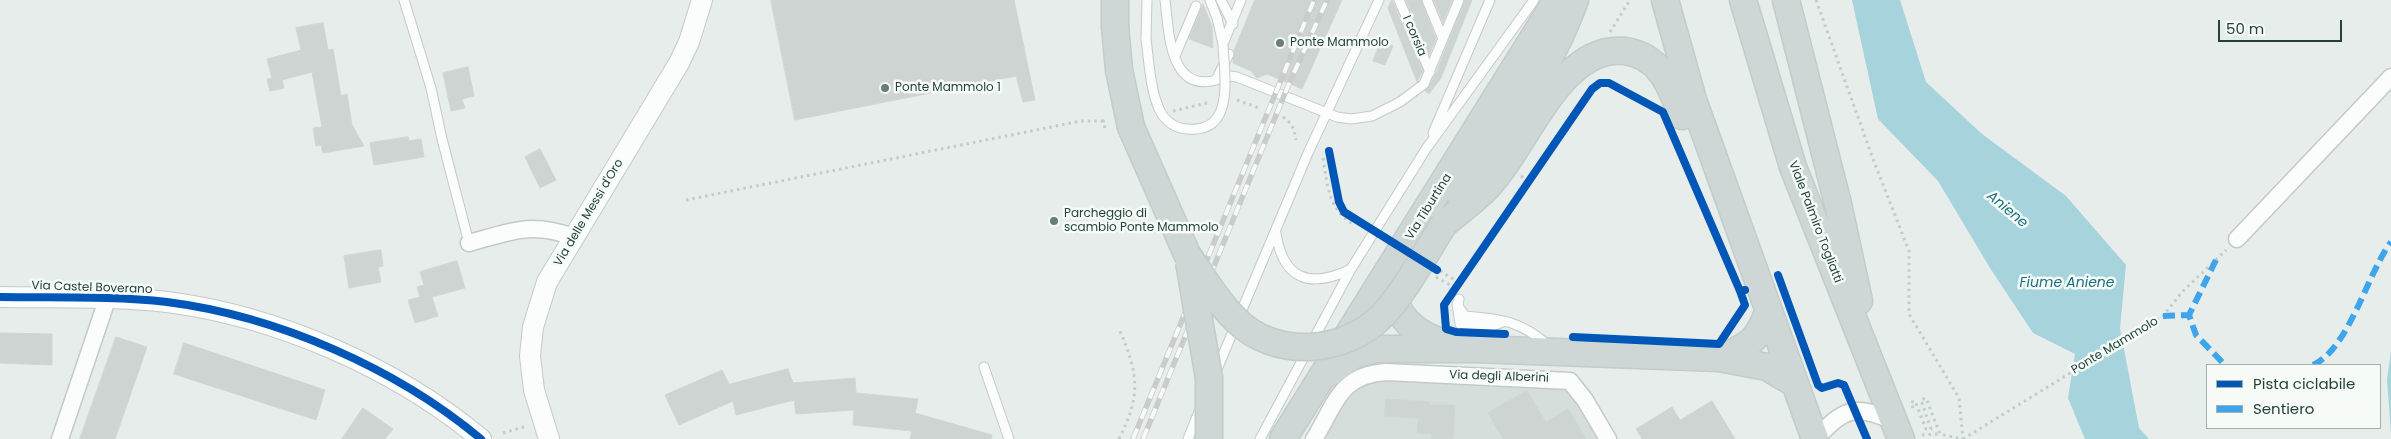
<!DOCTYPE html>
<style>
body{margin:0}
#map{position:relative;width:2391px;height:439px;overflow:hidden;background:#e7edea;font-family:Poppins,sans-serif}
canvas{display:block}
.legend{position:absolute;left:2206px;top:364px;width:175px;height:65px;box-sizing:border-box;background:#f6fbf8;border:1px solid #a2b1ac;margin:0;padding:6px 9px;list-style:none;font-size:15px;color:#23423a}
.legend li{display:flex;align-items:center;gap:10px;height:25px}
.legend b{width:25px;border:1px solid #a2b1ac}
.scale{position:absolute;left:2218px;top:20px;width:124px;height:22px;box-sizing:border-box;border:2px solid #23423a;border-top:0;padding-left:6px;font-size:15px;line-height:18px;white-space:nowrap;color:#23423a;-webkit-text-stroke:4px #f6fbf8;paint-order:stroke}
</style>
<div id="map">
<canvas width="2391" height="439"></canvas>
<ul class="legend">
<li><b style="height:6px;background:#0057b8"></b>Pista ciclabile</li>
<li><b style="height:6px;background:#3ea4ec"></b>Sentiero</li>
</ul>
<div class="scale">50 m</div>
</div>
<script>
const c = document.querySelector('canvas').getContext('2d');
c.lineJoin = 'round';
function fillPath(path, color) { c.fillStyle = color; c.fill(path, 'evenodd'); }
function strokePath(path, color, width, dash) { c.strokeStyle = color; c.lineWidth = width; c.lineCap = dash ? 'butt' : 'round'; c.setLineDash(dash || []); c.stroke(path); }
function drawText(font, color, halo, rows, align = 'center') {
  c.font = font + ' Poppins,sans-serif'; c.lineWidth = 5; c.setLineDash([]); c.textBaseline = 'middle'; c.strokeStyle = halo; c.fillStyle = color; for (const [text, x, y, turn = 0] of rows) {
    c.save(); c.translate(x, y); c.rotate((+turn || 0) * Math.PI / 180); c.textAlign = isNaN(turn) ? turn : align; if (halo) c.strokeText(text, 0, 0); c.fillText(text, 0, 0); c.restore();
  }
}
fillPath(new Path2D(`
 M1358,377L1564,379L1608,439H1314Z`), '#d5deda');
fillPath(new Path2D(`
 M1852,0H1900L1926,82L1982,134L2066,196L2126,265L2120,328L2139,428L2149,439H2085L2068,398L2075,354L2033,333L1990,268L1938,181L1878,119Z
 M2391,351V433L2387,380Z`), '#a7d4dc');
const building = new Path2D(`
 M771,0H1014L1035,100L1023,102L1016,76L795,120Z
 M1255,0H1342L1302,89L1267,74L1257,78L1251,71L1233,63L1234,51Z
 M1392,0L1423,71L1417,82L1388,8Z
 M1406,0H1421L1436,39L1429,55Z
 M1434,0H1452L1443,22Z
 M1465,0H1472L1441,78L1429,94L1425,91L1435,75Z
 M1203,4L1212,26L1213,48L1189,39Z
 M323,23L328,50L333,49L341,96L347,94L352,125L364,146L323,153L321,145L316,146L313,128L322,127L312,72L282,80L284,88L270,91L267,79L272,78L267,59L301,50L296,28Z
 M1381,41L1393,46L1385,65L1373,61Z
 M468,67L474,96L462,99L465,108L451,111L443,73Z
 M408,137L409,141L421,139L424,157L374,165L370,143Z
 M540,149L556,180L540,188L525,157Z
 M381,250L383,266L378,267L381,282L349,288L344,256Z
 M457,261L465,288L432,297L438,316L415,323L408,300L420,297L417,287L424,285L420,272Z
 M0,333L52,334V365L0,363Z
 M116,337L147,347L115,439H80Z
 M184,343L325,390L316,420L174,374Z
 M788,369L793,383L855,378L856,393L918,399L915,413L992,435L991,439H910L912,431L853,425L854,410L796,414L794,400L736,415L733,401L679,425L665,395L722,370L729,384Z
 M1527,391L1546,422L1568,409L1586,439H1503L1488,413Z
 M1386,399L1430,402V405H1455L1453,439H1432V434L1417,433L1418,418L1385,416Z
 M1712,401L1735,439H1642L1636,429L1672,407L1680,420Z
 M363,408L393,429L385,439H342Z`);
fillPath(building, '#ced4d1');
strokePath(building, '#d0d6d3', 1);
const service = new Path2D(`
 M404,0L431,88L442,139L469,243
 M1165,0C1169,31 1169,93 1216,80L1229,54
 M1210,0L1217,18L1223,44
 M1221,0L1233,24
 M1399,0L1430,72
 M1427,0L1443,39
 M1146,39L1147,0
 M1223,44L1241,0
 M1175,56L1196,6
 M1216,80L1230,76L1237,77L1337,117L1351,119L1372,116L1400,102L1424,84L1459,0
 M1433,133L1490,0
 M1276,233C1283,280 1310,289 1351,269
 M1459,299L1458,306L1465,316C1502,319 1521,321 1549,346
 M1457,304L1460,324L1492,326L1505,321
 M984,367L1009,439
 M1215,374L1308,153L1379,0
 M1188,439L1200,409
 M1260,439L1351,269L1426,149L1534,0`);
const minor = new Path2D(`
 M2237,239L2391,77
 M469,243C510,232 531,221 573,237
 M60,439L107,300
 M1314,439C1336,404 1339,375 1386,372L1570,381L1585,400L1608,439
 M1816,439C1843,408 1856,404 1893,421`);
const tertiary = new Path2D(`
 M0,297C55,298 112,296 167,302C277,316 396,368 481,439
 M549,439L534,390L530,356L533,327L547,282L679,63L689,42L702,0`);
const primary = new Path2D(`
 M1115,0V26
 M1665,0L1693,100L1815,439
 M1743,0L1793,167L1901,439
 M1786,0L1838,204L1859,301
 M1131,127L1187,254
 M1461,198C1501,135 1550,71 1575,0
 M1444,224C1462,209 1481,196 1495,178C1529,138 1563,44 1625,51C1661,56 1671,87 1682,116
 M1394,280C1389,315 1418,337 1449,344
 M1719,358C1748,347 1758,341 1768,312
 M1330,373L1354,355L1376,349H1477L1719,358L1767,367L1794,383
 M1283,439L1557,0`);
strokePath(service, '#c4cac7', 11);
strokePath(minor, '#c4cac7', 19);
strokePath(tertiary, '#c4cac7', 22);
strokePath(primary, '#c2ccc9', 29);
strokePath(new Path2D(`
 M1816,0L1873,159L1909,251V314L1959,398L1963,439
 M1610,32L1630,0
 M1237,100L1259,108
 M1173,111L1211,102
 M1283,117C1293,124 1294,129 1296,140
 M1105,128L1103,121L1107,120
 M1323,158C1328,186 1327,208 1354,225
 M1521,176L1528,181
 M686,200L1081,121H1103
 M1440,271L1458,282
 M1436,277L1455,288
 M1913,408L1911,402L1915,401L1926,429H1931L1921,400L1926,398L1940,434L1961,439
 M503,433L527,426
 M1922,435L1939,434
 M1119,439C1141,395 1139,374 1119,329
 M1963,439L2163,316L2182,292L2226,250`), '#c2ccca', 3, [2.5, 4]);
strokePath(service, '#fbfcfc', 9);
strokePath(minor, '#fbfcfc', 16);
strokePath(tertiary, '#fbfcfc', 20);
strokePath(primary, '#ced7d5', 26);
const rail = new Path2D(`
 M1133,439L1314,0
 M1143,439L1288,86L1327,0`);
strokePath(rail, '#c8cdcb', 5.5);
strokePath(rail, '#f6fbf8', 4, [11]);
const serviceBridge = new Path2D(`
 M1146,39C1149,61 1150,90 1160,111C1165,121 1176,129 1188,129C1236,133 1224,74 1223,44`);
const primaryBridge = new Path2D(`
 M1115,26L1119,70L1131,127
 M1187,254C1202,276 1216,300 1235,319C1274,359 1344,355 1383,315C1405,292 1426,252 1444,224
 M1189,262L1209,378V439`);
strokePath(serviceBridge, '#c4cac7', 11, []);
strokePath(primaryBridge, '#c2ccc9', 29, []);
strokePath(serviceBridge, '#fbfcfc', 9);
strokePath(primaryBridge, '#ced7d5', 26);
strokePath(new Path2D(`
 M2216,260L2189,315L2196,335L2225,365
 M2163,316L2189,315
 M2313,365C2349,349 2367,274 2391,242`), '#3ea4ec', 6, [12, 6]);
strokePath(new Path2D(`
 M1329,151L1339,202L1344,212L1437,270
 M1778,275L1818,385L1822,388L1838,383L1844,385L1867,439
 M0,297C55,298 112,296 167,302C277,316 396,368 481,439
 M1505,334L1456,332L1446,329L1444,305L1592,89L1600,83H1609L1663,112L1740,291L1745,290
 M1573,337L1719,344L1745,305L1740,291`), '#0057b8', 8);
for (const [x, y, r, color] of [
 [1280,43,5,"#687e78"],
 [885,88,5,"#687e78"],
 [1054,221,5,"#687e78"]
]) { const dot = new Path2D(); dot.arc(x, y, r, 0, 2 * Math.PI); c.fillStyle = color; c.fill(dot); strokePath(dot, '#f6fbf8', 2); }
drawText('12px', '#23423a', '#f6fbf8', [
 ["I corsia",1414,36,67],
 ["Via Tiburtina",1429,207,-58],
 ["Via delle Messi d'Oro",589,213,-59],
 ["Viale Palmiro Togliatti",1815,222,69],
 ["Via Castel Boverano",92,288,2],
 ["Ponte Mammolo",2115,346,-31],
 ["Via degli Alberini",1499,377,2]
]);
drawText('12px', '#23423a', '#f6fbf8', [
 ["Ponte Mammolo",1290,43],
 ["Ponte Mammolo 1",895,88],
 ["Parcheggio di",1064,214],
 ["scambio Ponte Mammolo",1064,228]
], 'left');
drawText('italic 14px', '#196f82', '#f6fbf8', [
 ["Aniene",2007,210,40],
 ["Fiume Aniene",2067,283]
]);
</script>
